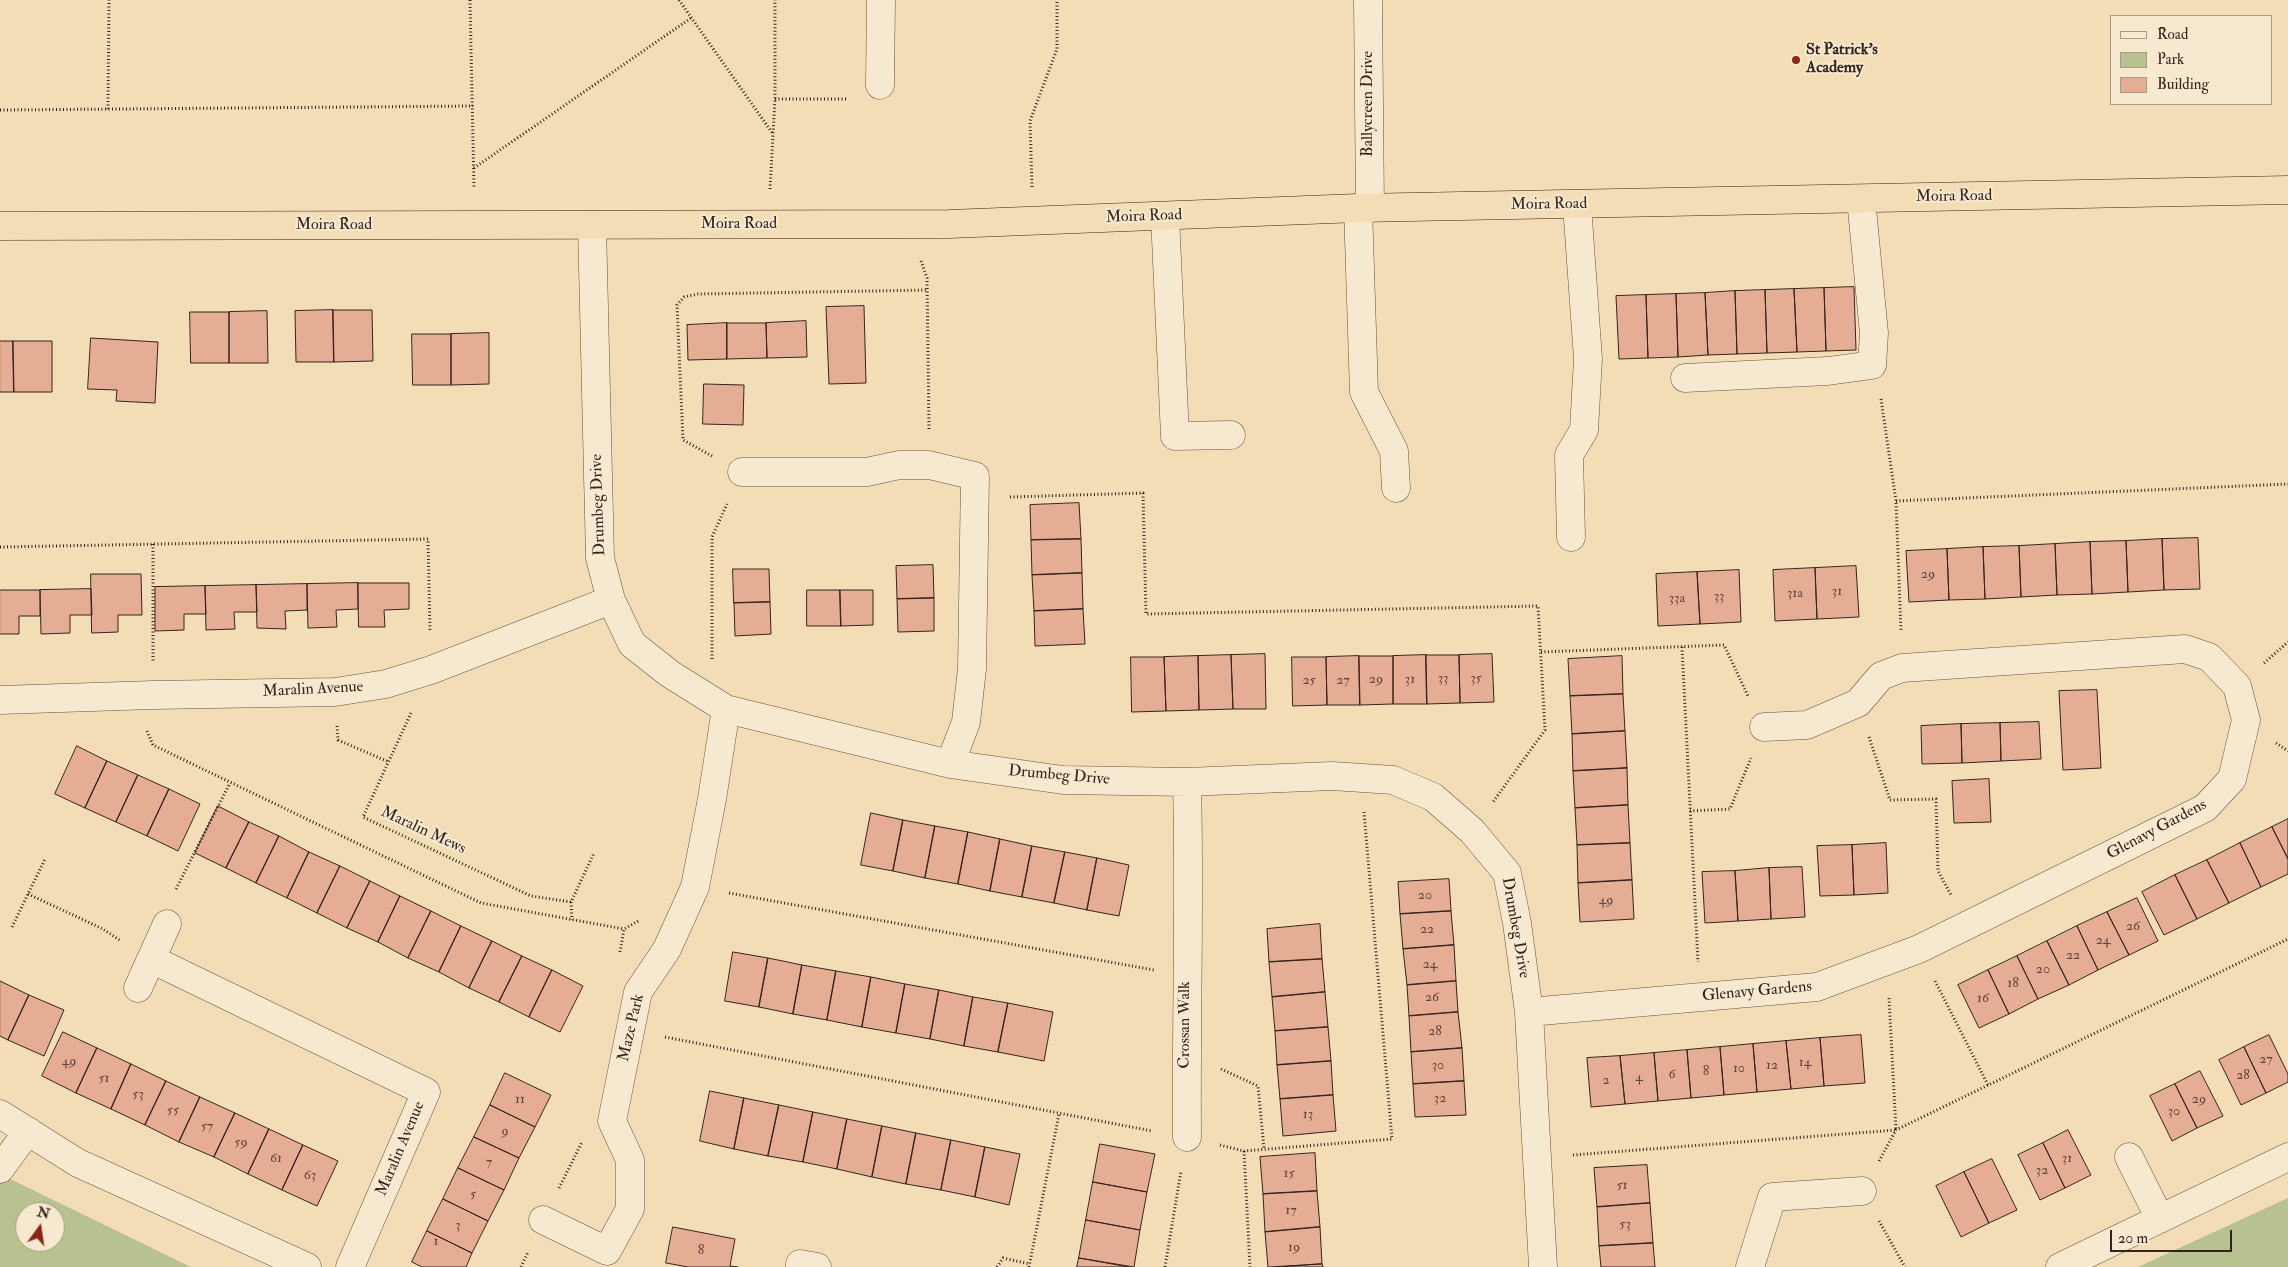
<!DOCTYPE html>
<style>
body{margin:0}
#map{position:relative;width:2288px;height:1267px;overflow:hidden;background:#f3ddb6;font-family:"IM FELL Double Pica",serif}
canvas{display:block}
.legend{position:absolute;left:2110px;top:15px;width:162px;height:90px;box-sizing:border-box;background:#f7e9d0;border:1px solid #a99a88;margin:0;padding:6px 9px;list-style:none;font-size:15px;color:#35241d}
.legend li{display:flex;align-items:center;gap:10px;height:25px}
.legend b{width:25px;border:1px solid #a99a88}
.north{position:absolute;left:15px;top:1202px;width:50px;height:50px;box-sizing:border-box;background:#f7e9d0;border:1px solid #a99a88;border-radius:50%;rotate:14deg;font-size:14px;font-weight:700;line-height:20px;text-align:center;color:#35241d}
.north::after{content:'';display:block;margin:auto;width:18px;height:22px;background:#8f2418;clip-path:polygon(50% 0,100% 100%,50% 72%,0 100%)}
.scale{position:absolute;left:2110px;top:1230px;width:122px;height:22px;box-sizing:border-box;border:2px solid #35241d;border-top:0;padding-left:6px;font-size:15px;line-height:18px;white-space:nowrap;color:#35241d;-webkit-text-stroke:4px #f7e9d0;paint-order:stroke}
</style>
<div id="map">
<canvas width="2288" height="1267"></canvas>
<ul class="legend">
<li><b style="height:6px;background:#f7e9d0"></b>Road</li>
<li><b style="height:14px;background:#b8c290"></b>Park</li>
<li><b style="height:14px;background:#e5ad94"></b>Building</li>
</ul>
<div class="north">N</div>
<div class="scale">20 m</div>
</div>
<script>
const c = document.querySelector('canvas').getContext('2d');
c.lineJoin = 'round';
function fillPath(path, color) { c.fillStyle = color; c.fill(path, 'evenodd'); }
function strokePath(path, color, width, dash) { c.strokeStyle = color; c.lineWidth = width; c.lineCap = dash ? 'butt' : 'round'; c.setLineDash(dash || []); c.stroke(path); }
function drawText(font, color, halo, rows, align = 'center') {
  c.font = font + ' "IM FELL Double Pica",serif'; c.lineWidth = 4; c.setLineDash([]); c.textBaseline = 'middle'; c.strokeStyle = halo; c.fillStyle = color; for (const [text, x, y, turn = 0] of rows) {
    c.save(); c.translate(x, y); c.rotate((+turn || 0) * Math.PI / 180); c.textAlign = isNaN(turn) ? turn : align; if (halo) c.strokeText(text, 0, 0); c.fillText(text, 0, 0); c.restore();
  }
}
fillPath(new Path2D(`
 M0,1174L191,1267H0ZM25,1212H55V1242H25Z
 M2288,1198V1267H2138Z`), '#b8c290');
const building = new Path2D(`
 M1854,287L1856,350L1826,351L1824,288Z
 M1824,288L1826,351L1797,352L1794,289Z
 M1794,289L1797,352L1767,353L1765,290Z
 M1765,290L1767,353L1737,354L1735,291Z
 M1735,291L1737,354L1708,355L1705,293Z
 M1705,293L1708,355L1678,357L1676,294Z
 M1676,294L1678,357L1648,358L1646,295Z
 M1646,295L1648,358L1619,359L1616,296Z
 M864,306L866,383L829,384L826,307Z
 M333,310H372L373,361L334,362Z
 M333,310L334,362H296L295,311Z
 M267,311L268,363H229V312Z
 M190,312H229V363H191Z
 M806,321L807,357L767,358L766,323Z
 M727,323H766L767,358L727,359Z
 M727,323V359L688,360L687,325Z
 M489,333V384L451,385V334Z
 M412,334H451V385H413Z
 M91,338L158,342L155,403L116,401L117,390L88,389Z
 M0,341H13L14,392H0Z
 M13,341H52V392H14Z
 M704,384L744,385L743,425L703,424Z
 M1079,503L1081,539L1031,540L1030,505Z
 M2198,538L2200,589L2164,590L2162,539Z
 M1081,539L1082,573L1032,575L1031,540Z
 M2162,539L2164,590L2128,592L2126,541Z
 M2126,541L2128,592L2092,594L2090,542Z
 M2090,542L2092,594L2057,595L2055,544Z
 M2055,544L2057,595L2021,597L2019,546Z
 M2019,546L2021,597L1985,599L1983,547Z
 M1983,547L1985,599L1949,600L1947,549Z
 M1947,549L1949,600L1909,602L1906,551Z
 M933,565L934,598L897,599L896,566Z
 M1856,566L1859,617L1817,619L1815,568Z
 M1815,568L1817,619L1775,621L1773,570Z
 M733,569H769L770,602L734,603Z
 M1739,570L1741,622L1700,624L1697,572Z
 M1697,572L1700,624L1658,626L1656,574Z
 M1082,573L1083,609L1034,611L1032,575Z
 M91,574H141L142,615H118V632L92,633Z
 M358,583H409V609L384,610L385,627H359Z
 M358,583V609L336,610L337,627L308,628L307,584Z
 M307,584V610L285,611L286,629L257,628L256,585Z
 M256,585L257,612H234L235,629L206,630L205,586Z
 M205,586L206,614H184V630L155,631V587Z
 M91,589L92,615H70V633L41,634L40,590Z
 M0,590H40V616H19V634H0Z
 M807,590H840L841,626H807Z
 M840,590H873V625L841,626Z
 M934,598V631L898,632L897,599Z
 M770,602L771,634L735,636L734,603Z
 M1083,609L1085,644L1035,646L1034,611Z
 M1265,654L1266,709H1233L1231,655Z
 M1492,654L1494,702L1460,703L1459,655Z
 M1231,655L1233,709L1199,710L1198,656Z
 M1426,655L1427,704H1393V656Z
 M1426,655H1459L1460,703L1427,704Z
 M1198,656L1199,710L1166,711L1164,657Z
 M1359,656L1360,705H1327L1326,657Z
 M1359,656H1393V704L1360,705Z
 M1622,656L1623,694L1570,696L1568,659Z
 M1131,657H1164L1166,711L1132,712Z
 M1292,657H1326L1327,705L1293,706Z
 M2097,690L2101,768L2063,770L2059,691Z
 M1623,694L1625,731L1572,734L1570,696Z
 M2039,722L2041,759L2001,761L2000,723Z
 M2000,723L2001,761L1962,763L1961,724Z
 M1961,724L1962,763L1922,764L1921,726Z
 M1625,731L1627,768L1573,771L1572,734Z
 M77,746L107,761L85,808L55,794Z
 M107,761L138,775L116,822L85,808Z
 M1627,768L1628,805L1575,808L1573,771Z
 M138,775L169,789L147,836L116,822Z
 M1989,779L1991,822L1954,823L1952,781Z
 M169,789L200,804L178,851L147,836Z
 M1628,805L1630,843L1577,845L1575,808Z
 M218,806L249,822L226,868L195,853Z
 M871,813L903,820L893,871L861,865Z
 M2288,819V859L2272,827Z
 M903,820L935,826L925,878L893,871Z
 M249,822L279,836L256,883L226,868Z
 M935,826L968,832L958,884L925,878Z
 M2272,827L2288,859V874L2261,887L2240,843Z
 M968,832L1000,839L990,891L958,884Z
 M279,836L309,852L287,898L256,883Z
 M1000,839L1032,846L1022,897L990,891Z
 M1630,843L1632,880L1578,883L1577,845Z
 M1886,843L1888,893L1854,895L1852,845Z
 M2240,843L2261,887L2229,903L2207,860Z
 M1852,845L1854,895L1820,896L1817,846Z
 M1032,846L1065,852L1054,903L1022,897Z
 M309,852L340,866L317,913L287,898Z
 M1065,852L1097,858L1087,910L1054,903Z
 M1097,858L1129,865L1119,916L1087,910Z
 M2207,860L2229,903L2197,919L2175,875Z
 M340,866L370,881L347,928L317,913Z
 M1802,867L1805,917L1771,919L1769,868Z
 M1769,868L1771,919L1738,921L1735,871Z
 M1735,871L1738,921L1705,923L1702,872Z
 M2175,875L2197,919L2164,935L2142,892Z
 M1449,879L1451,911L1400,914L1398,882Z
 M1632,880L1634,919L1580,922L1578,883Z
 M370,881L400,896L378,942L347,928Z
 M400,896L431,911L408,958L378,942Z
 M2137,898L2158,941L2129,955L2107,912Z
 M431,911L461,926L439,972L408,958Z
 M1451,911L1454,945L1403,949L1400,914Z
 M2107,912L2129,955L2098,970L2077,926Z
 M1320,924L1322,959L1269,962L1267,929Z
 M461,926L492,941L469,988L439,972Z
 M2077,926L2098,970L2069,985L2047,941Z
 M492,941L522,956L499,1002L469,988Z
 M2047,941L2069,985L2038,999L2017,956Z
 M1454,945L1456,981L1407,985L1403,949Z
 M733,952L768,958L759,1007L725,1001Z
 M522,956L552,970L529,1017L499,1002Z
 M2017,956L2038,999L2009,1014L1988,970Z
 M768,958L802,965L793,1014L759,1007Z
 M1322,959L1325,992L1272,997L1269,962Z
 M802,965L836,971L827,1020L793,1014Z
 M552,970L583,986L560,1032L529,1017Z
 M1988,970L2009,1014L1979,1028L1958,985Z
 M836,971L871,977L862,1027L827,1020Z
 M871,977L905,984L896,1033L862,1027Z
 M0,981L29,995L8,1040L0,1036Z
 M1456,981L1458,1012L1409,1016L1407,985Z
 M905,984L939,990L930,1039L896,1033Z
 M939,990L973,997L964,1046L930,1039Z
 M1325,992L1328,1027L1275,1031L1272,997Z
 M29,995L64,1010L44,1056L8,1040Z
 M973,997L1008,1003L998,1052L964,1046Z
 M1008,1003L1053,1012L1044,1061L998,1052Z
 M1458,1012L1462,1048L1411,1052L1409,1016Z
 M1328,1027L1331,1061L1277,1065L1275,1031Z
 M63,1032L97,1048L76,1093L42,1076Z
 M1861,1035L1865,1083L1824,1086L1820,1038Z
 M2269,1035L2288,1074V1082L2266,1093L2244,1047Z
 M1820,1038L1824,1086L1791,1089L1786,1041Z
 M1786,1041L1791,1089L1757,1092L1753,1044Z
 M1753,1044L1757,1092L1724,1095L1720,1047Z
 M1720,1047L1724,1095L1691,1098L1687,1050Z
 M2244,1047L2266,1093L2241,1105L2219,1060Z
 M97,1048L131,1064L111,1109L76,1093Z
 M1462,1048L1464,1081L1413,1084L1411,1052Z
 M1687,1050L1691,1098L1658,1101L1654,1053Z
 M1654,1053L1658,1101L1625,1104L1620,1056Z
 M1620,1056L1625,1104L1591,1107L1587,1058Z
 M1331,1061L1333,1095L1280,1099L1277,1065Z
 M131,1064L166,1081L145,1125L111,1109Z
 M2200,1071L2223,1116L2197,1128L2175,1084Z
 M505,1073L551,1095L535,1127L490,1105Z
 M166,1081L200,1097L179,1142L145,1125Z
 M1464,1081L1466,1115L1415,1117L1413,1084Z
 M2175,1084L2197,1128L2172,1141L2150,1096Z
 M710,1091L744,1098L734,1149L700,1141Z
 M1333,1095L1336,1131L1283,1136L1280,1099Z
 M200,1097L235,1113L214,1157L179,1142Z
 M744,1098L779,1105L768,1156L734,1149Z
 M490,1105L535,1127L519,1158L474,1137Z
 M779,1105L813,1112L803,1162L768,1156Z
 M813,1112L847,1119L837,1169L803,1162Z
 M235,1113L269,1129L248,1174L214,1157Z
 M847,1119L882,1126L872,1177L837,1169Z
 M882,1126L916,1133L906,1184L872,1177Z
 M269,1129L303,1145L282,1190L248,1174Z
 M2068,1130L2091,1175L2065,1188L2043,1143Z
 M916,1133L951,1140L941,1190L906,1184Z
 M474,1137L519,1158L504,1190L458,1168Z
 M951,1140L985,1147L975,1197L941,1190Z
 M2043,1143L2065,1188L2040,1200L2018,1155Z
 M1100,1144L1155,1154L1147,1192L1093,1182Z
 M303,1145L338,1161L317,1206L282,1190Z
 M985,1147L1020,1154L1009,1205L975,1197Z
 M1315,1153L1317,1191L1263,1194L1260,1157Z
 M1992,1159L2017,1210L1989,1223L1964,1172Z
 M1647,1165L1650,1203L1597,1207L1594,1168Z
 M458,1168L504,1190L488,1221L443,1199Z
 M1964,1172L1989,1223L1961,1237L1936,1186Z
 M1093,1182L1147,1192L1140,1230L1086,1220Z
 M1317,1191L1320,1227L1265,1232L1263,1194Z
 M443,1199L488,1221L472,1253L427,1231Z
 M1650,1203L1653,1243L1599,1246L1597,1207Z
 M1086,1220L1140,1230L1134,1267L1079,1258Z
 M673,1227L735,1239L730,1266L738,1267H688L666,1263Z
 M1320,1227L1322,1264L1268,1267L1265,1232Z
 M427,1231L472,1253L466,1267H422L412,1262Z
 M1653,1243L1655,1267H1601L1599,1246Z
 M1079,1258L1129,1267H1077Z
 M1322,1264L1323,1267H1278Z`);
fillPath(building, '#e5ad94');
strokePath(building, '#35241d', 1);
const minor = new Path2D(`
 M1368,0L1370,208
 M880,85L881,0
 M1358,208L1364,392L1394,451L1396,488
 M1165,216L1175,436L1231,435
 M592,225L600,558L611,600L632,644L670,674L726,709L950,764L1063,780L1187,782L1332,776L1393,780L1433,797L1472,831L1507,873L1517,923L1529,1012L1543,1267
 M1685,378L1828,371L1872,365L1874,333L1861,199
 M742,472H867L899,465H929L975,476L972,669L966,722L950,764
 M1571,537L1569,455L1584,430L1588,359L1577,205
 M0,700L153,695L335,692L386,684L431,670L611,600
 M151,959L426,1092L350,1267
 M138,988L167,924
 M1529,1012L1817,987L1919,949L2205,808L2232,779L2246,720L2237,686L2209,657L2185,649L1902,668L1881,676L1858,703L1807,725L1764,727
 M0,1114L78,1163L307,1267
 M1187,1137C1186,1019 1190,901 1187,782
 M2129,1157L2160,1219
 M0,1169L28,1131
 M543,1220L607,1251L630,1209V1160L612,1121L638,992L667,949L695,887L712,799L726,709
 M800,1267V1264L817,1267
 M1750,1267L1772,1197L1862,1191
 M2060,1267L2288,1157`);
const highway = new Path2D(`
 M0,226L949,224L1358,208L2288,190`);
strokePath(minor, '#645243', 29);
strokePath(highway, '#35241d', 29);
strokePath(new Path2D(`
 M470,0L474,189
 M679,0L773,134
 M775,99H847
 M108,109L109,0
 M0,110L473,106
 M474,168L691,18
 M1032,187L1030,121L1057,49V0
 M770,189L775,99V0
 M921,261L927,278L929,429
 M1881,399L1896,501L1901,632
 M712,456L683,440L677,305L684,297L698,294L927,290
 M1010,497L1143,493L1146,614L1538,606L1545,730L1493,802
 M1896,501L2288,484
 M153,544V661
 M0,547L428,539L430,631
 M1682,647L1698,962
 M1541,652L1724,645L1748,696
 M712,659V537L727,504
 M2264,663L2288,642
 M411,713L363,817L531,896L571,902L594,853
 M337,726L338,740L389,762
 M147,731L153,745L481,903L624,929
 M1869,737L1890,800L1936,799L1938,871L1951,895
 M2276,743L2288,751
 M1690,811L1730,809L1751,758
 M176,889L230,783
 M729,893L1154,970
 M28,894L103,929L121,941
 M571,902L572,920
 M12,927L45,859
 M620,952L624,929L640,920
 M1935,981L1988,1085
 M665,1037L1152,1131
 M1221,1069L1258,1086L1264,1149
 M1220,1145L1244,1151L1392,1139L1364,812
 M1244,1151L1250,1267
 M1573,1155L1896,1130L1889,998
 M1879,1161L1896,1130L2288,939
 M559,1188L582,1142
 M1879,1221L1905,1267
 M521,1267L528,1252
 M997,1267L1003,1258L1030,1264
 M1029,1267L1059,1114
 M1165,1267L1181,1171`), '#35241d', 3, [1, 2.5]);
strokePath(minor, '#f7e9d0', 28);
strokePath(highway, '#f3ddb6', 28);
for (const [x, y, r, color] of [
 [1796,60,5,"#8f2418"]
]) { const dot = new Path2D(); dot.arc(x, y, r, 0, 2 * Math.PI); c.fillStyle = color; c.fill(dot); strokePath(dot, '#f7e9d0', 2); }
drawText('14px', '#61463b', null, [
 ["29",1928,575],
 ["31",1837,592],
 ["31a",1795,594],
 ["33",1719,597],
 ["33a",1677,599],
 ["33",1443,679],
 ["35",1476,679],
 ["29",1376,680],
 ["31",1410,680],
 ["25",1309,681],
 ["27",1343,681],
 ["20",1425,896],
 ["49",1606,901],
 ["26",2133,927],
 ["22",1427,930],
 ["24",2103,941],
 ["22",2073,956],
 ["24",1430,965],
 ["20",2043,970],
 ["18",2013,984],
 ["26",1432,998],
 ["16",1983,999],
 ["28",1435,1032],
 ["27",2266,1060],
 ["49",69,1062],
 ["14",1805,1063],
 ["30",1438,1066],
 ["12",1772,1066],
 ["10",1739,1069],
 ["8",1706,1072],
 ["6",1672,1075],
 ["28",2243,1076],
 ["4",1639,1078],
 ["51",104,1079],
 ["2",1606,1081],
 ["53",138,1095],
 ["32",1440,1099],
 ["11",520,1100],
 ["29",2199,1100],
 ["55",173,1111],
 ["30",2174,1112],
 ["13",1308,1115],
 ["57",207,1127],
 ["9",505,1132],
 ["59",241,1143],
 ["61",276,1159],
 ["31",2067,1159],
 ["7",489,1163],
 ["32",2042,1171],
 ["15",1289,1174],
 ["63",310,1176],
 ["51",1622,1186],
 ["5",473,1195],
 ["17",1291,1211],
 ["53",1625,1225],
 ["3",458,1226],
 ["1",436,1242],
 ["19",1294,1248],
 ["8",701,1251]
]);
drawText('bold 16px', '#35241d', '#f7e9d0', [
 ["St Patrick's",1806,51],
 ["Academy",1806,69]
], 'left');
drawText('16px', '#35241d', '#f7e9d0', [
 ["Ballycreen Drive",1369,104,-90],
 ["Moira Road",1954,197,-1],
 ["Moira Road",1549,205,-1],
 ["Moira Road",1144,217,-2],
 ["Moira Road",739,225],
 ["Moira Road",334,226],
 ["Drumbeg Drive",599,505,-92],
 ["Maralin Avenue",313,690,-3],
 ["Drumbeg Drive",1059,776,5],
 ["Glenavy Gardens",2157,830,-28],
 ["Maralin Mews",423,831,25],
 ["Drumbeg Drive",1515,928,80],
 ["Glenavy Gardens",1757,992,-5],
 ["Crossan Walk",1186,1025,-90],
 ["Maze Park",632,1028,-77],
 ["Maralin Avenue",401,1149,-67]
]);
</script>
